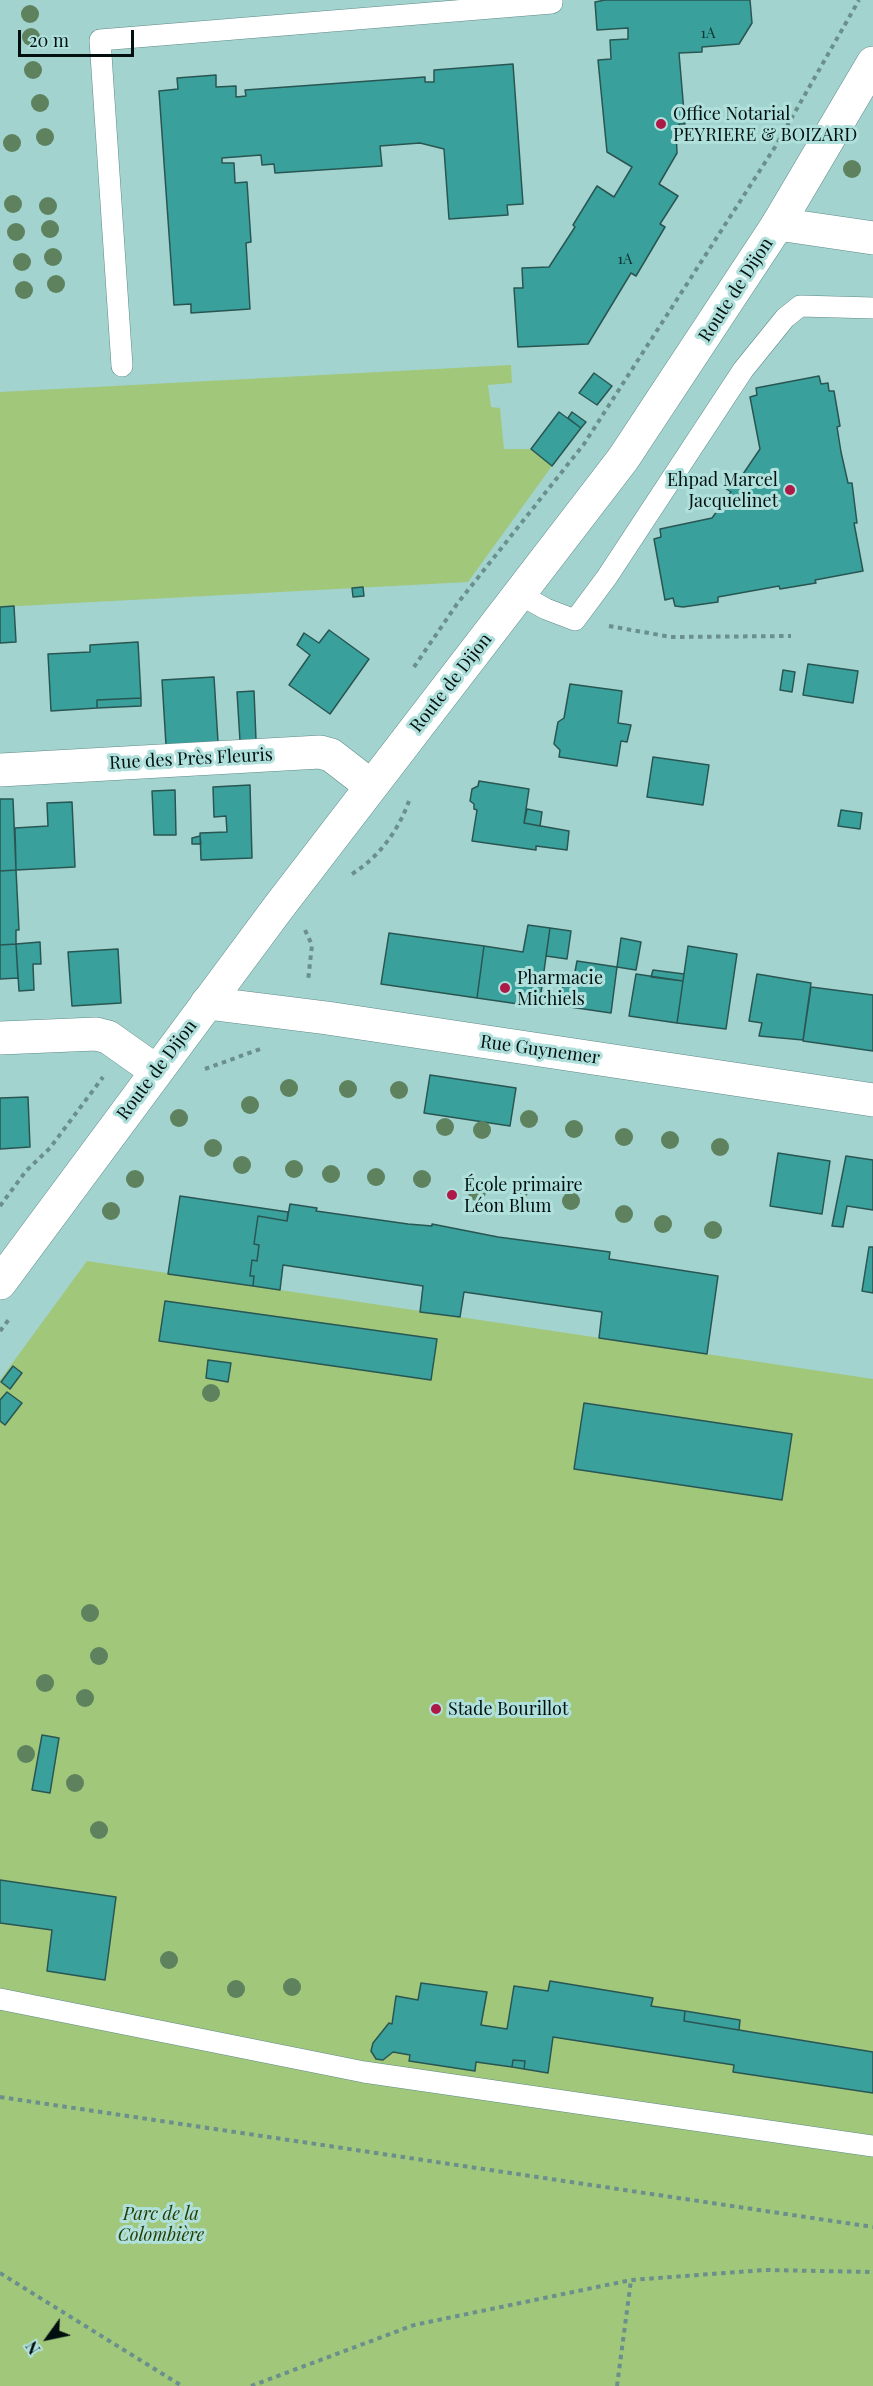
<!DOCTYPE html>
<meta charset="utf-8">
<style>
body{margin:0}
#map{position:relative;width:873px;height:2386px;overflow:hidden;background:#a3d3cf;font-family:"Playfair Display",serif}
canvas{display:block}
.north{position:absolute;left:18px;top:2308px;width:60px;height:60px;-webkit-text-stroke:4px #b0e0dc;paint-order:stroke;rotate:237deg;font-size:16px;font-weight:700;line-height:24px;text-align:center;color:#01100f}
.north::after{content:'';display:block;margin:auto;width:21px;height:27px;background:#01100f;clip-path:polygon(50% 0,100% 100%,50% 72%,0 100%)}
.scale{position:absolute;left:18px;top:30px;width:116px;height:27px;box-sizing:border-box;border:3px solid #01100f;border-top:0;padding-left:8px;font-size:18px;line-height:21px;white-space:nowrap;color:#01100f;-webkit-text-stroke:4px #b0e0dc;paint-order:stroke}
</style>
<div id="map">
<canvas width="873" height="2386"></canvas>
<div class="north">N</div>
<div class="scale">20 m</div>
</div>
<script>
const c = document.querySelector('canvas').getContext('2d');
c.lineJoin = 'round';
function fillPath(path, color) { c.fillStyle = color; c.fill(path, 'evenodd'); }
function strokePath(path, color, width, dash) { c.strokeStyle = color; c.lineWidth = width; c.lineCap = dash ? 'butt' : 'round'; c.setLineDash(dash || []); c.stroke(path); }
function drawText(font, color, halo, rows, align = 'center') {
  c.font = font + ' "Playfair Display",serif'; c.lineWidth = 6; c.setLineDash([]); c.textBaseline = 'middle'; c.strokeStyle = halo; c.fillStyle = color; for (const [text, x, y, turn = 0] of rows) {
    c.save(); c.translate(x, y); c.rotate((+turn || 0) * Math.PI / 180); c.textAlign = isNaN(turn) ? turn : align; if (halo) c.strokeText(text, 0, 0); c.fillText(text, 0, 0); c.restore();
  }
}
fillPath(new Path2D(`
 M511,365L512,383L488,385L491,407L500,408L504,449H531L552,466L468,582L0,607V392Z
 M87,1261L873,1379V2386H0V1380Z`), '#a1c77b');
const building = new Path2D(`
 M605,0H750L752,23L739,44L702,47V52L679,53L685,124H679L680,128L676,129L677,153L659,184L678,196L660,224L665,227L636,276L631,273L588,344L518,347L514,288H523L522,268L549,267L575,227L573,225L597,186L614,197L632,167L607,152L598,60L611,59L610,40L628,39V28L597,30L595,2Z
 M513,64L523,204L507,205L508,215L449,219L444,149L420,143L380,146L382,166L275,173L274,164L262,165L261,155L222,158V163H234L235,183L247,182L251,242L246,243L250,309L191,313V304L174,305L159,91L178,89L177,78L216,75V87L236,86V97L246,96L245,90L425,77V82H434V70Z
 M594,373L612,386L597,405L579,393Z
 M819,376L821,384L828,383L829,391H834L840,426L837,427L841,452L848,483H852L857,523H854L863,571L815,580L816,583L780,589L779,586L718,597V602L683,607L675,606L673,598L665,600L654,539L661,537L660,529L712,518L731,492L725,488L735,473L741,477L760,449L750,397L757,395L756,388Z
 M559,412L581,428L552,466L531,449Z
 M572,412L586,422L581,428L568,418Z
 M363,587L364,596L353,597L352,588Z
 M14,606L16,642L0,643V607Z
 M329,630L369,659L330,714L289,685L310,655L297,645L304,633L319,643Z
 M138,642L141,698L97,700V708L51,711L48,654L90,652V645Z
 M808,664L858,671L853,703L803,695Z
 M783,670L795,672L792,692L780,690Z
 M214,677L218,742L166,745L162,680Z
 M570,684L622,691L618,723L631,725L627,742L621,741L617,766L559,757L560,750L554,744L558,722L564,718Z
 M254,691L256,740L240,741L237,692Z
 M141,698V706L97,708V700Z
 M653,757L709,765L703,805L647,797Z
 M479,781L529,789L524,823L569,831L567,850L536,846V850L472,841L477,810L474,809V804L470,801L472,789L478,786Z
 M250,785L252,858L201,860L200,833L227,832L226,816L214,817L213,787Z
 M175,790L176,835H154L152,791Z
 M0,799H13L16,870L0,871Z
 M72,802L75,867L16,870L15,828L48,826L47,803Z
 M527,809L542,812L540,826L524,823Z
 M841,810L862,813L860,829L838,826Z
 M200,836L201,844H192V838Z
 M16,870L19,930H16V944L0,945V871Z
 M528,925L550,928L539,1007L477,998L484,946L523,952Z
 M550,928L571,931L567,959L546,956Z
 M389,933L484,946L477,998L381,984Z
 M621,938L641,942L636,970L617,967Z
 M40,942L41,964H33L34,990L19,991L16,944Z
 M16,944L18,978L0,979V945Z
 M688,946L737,954L726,1029L677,1023Z
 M118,949L121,1003L72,1006L68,952Z
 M577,961L617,967L611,1013L570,1007L571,1000L561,999L564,976L574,977Z
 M653,970L684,974L683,981L651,977Z
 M636,974L683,981L677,1023L629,1016Z
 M757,974L811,983L803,1040L759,1036L762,1023L749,1021Z
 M811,987L873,995V1051L803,1041Z
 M430,1075L516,1088L510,1126L424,1113Z
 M28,1097L30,1147L0,1149V1098Z
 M778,1153L830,1161L822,1214L770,1206Z
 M846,1156L873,1160V1210L847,1206L843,1227L832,1226Z
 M180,1196L288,1212L287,1221L258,1216L254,1244L259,1245L257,1261L252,1260L250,1276H254L253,1286L168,1274Z
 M290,1204L317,1208L316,1211L408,1224L432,1226V1224L498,1237L610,1252L609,1259L718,1276L707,1354L599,1338L602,1312L464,1292L460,1317L420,1312L423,1286L283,1265L280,1290L253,1286L254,1276H250L252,1260L257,1261L259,1245L254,1244L258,1216L287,1221Z
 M869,1247H873V1293L862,1291Z
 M165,1301L437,1339L431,1380L159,1341Z
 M208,1360L231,1363L228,1382L206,1378Z
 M13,1366L22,1373L10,1389L1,1382Z
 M7,1392L22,1403L5,1425L0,1421V1400Z
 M584,1403L792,1434L782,1500L574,1469Z
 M42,1735L59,1738L50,1793L32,1790Z
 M0,1880L116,1897L105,1980L47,1971L52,1930L0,1923Z
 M550,1981L653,1998L651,2006L685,2011L684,2021L873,2052V2093L733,2072L734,2065L553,2037L548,2073L524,2069L525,2061L513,2060L512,2067L476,2062L475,2071L409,2061L410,2055L393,2052L383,2060L376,2059L371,2051L373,2043L389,2023L392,2024L396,1996L418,2000L421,1983L487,1992L481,2025L507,2029L514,1986L548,1991Z
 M685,2011L740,2020L739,2030L684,2021Z
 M513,2060L525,2061L524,2069L512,2067Z`);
fillPath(building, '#39a09b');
strokePath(building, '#295653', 1.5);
const lane = new Path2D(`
 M122,366L100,40L552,3V0
 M519,594L546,609L575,620L607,577L743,370L785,318L800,306L873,308
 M0,1999L364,2072L873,2146`);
const street = new Path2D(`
 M778,224L873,238
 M0,770L320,752L331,755L371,786
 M207,1003L327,1018L873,1100
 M0,1038L96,1034L108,1037L156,1071`);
const primary = new Path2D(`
 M0,1283L278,908L623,459L778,224L873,63`);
strokePath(lane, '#5d8a87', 22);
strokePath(street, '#5d8a87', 34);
strokePath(primary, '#5d8a87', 34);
strokePath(new Path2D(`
 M609,626L671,637L791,636
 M414,667L457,604L584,444L775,147L859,0
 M352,874C379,857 398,831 409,801
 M305,930L312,945L308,981
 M205,1069L263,1048
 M0,1206L26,1171L50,1148L103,1077
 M0,1331L10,1318
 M0,2097L873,2227
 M0,2273L182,2386
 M251,2386L414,2325L631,2280L765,2270L873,2272
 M617,2386L631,2280`), '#6a8f8c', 4, [4.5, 4.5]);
strokePath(lane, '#fff', 21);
strokePath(street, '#fff', 33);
strokePath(primary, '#fff', 33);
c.fillStyle = '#5e815e';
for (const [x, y] of [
 [30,14],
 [31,37],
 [33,70],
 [40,103],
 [45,137],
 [12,143],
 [852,169],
 [13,204],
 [48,206],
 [50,229],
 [16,232],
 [53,257],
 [22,262],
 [56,284],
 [24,290],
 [289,1088],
 [348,1089],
 [399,1090],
 [250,1105],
 [179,1118],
 [529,1119],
 [445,1127],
 [574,1129],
 [482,1130],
 [624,1137],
 [670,1140],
 [720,1147],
 [213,1148],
 [242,1165],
 [294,1169],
 [331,1174],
 [376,1177],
 [135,1179],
 [422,1179],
 [520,1190],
 [477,1192],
 [571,1201],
 [111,1211],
 [624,1214],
 [663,1224],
 [713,1230],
 [211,1393],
 [90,1613],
 [99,1656],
 [45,1683],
 [85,1698],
 [26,1754],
 [75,1783],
 [99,1830],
 [169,1960],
 [292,1987],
 [236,1989]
]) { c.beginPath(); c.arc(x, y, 9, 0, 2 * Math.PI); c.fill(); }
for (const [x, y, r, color] of [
 [661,124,6,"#ad1a48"],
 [790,490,6,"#ad1a48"],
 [505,988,6,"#ad1a48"],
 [452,1195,6,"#ad1a48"],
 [436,1709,6,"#ad1a48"]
]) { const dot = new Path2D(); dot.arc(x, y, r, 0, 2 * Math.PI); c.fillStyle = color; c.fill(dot); strokePath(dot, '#b0e0dc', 2); }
drawText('15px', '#0f3432', null, [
 ["1A",708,33],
 ["1A",625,259]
]);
drawText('18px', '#01100f', '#b0e0dc', [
 ["Office Notarial",673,114],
 ["PEYRIERE & BOIZARD",673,135],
 ["Ehpad Marcel",778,480,"right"],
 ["Jacquelinet",778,501,"right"],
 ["Pharmacie",517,978],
 ["Michiels",517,999],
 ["École primaire",464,1185],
 ["Léon Blum",464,1206],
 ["Stade Bourillot",448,1709]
], 'left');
drawText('18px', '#01100f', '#b0e0dc', [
 ["Route de Dijon",736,290,-57],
 ["Route de Dijon",451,683,-52],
 ["Rue des Près Fleuris",191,759,-3],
 ["Rue Guynemer",540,1050,8],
 ["Route de Dijon",157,1070,-53]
]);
drawText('italic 18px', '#263e01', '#b0e0dc', [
 ["Parc de la",161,2214],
 ["Colombière",161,2235]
]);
</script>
